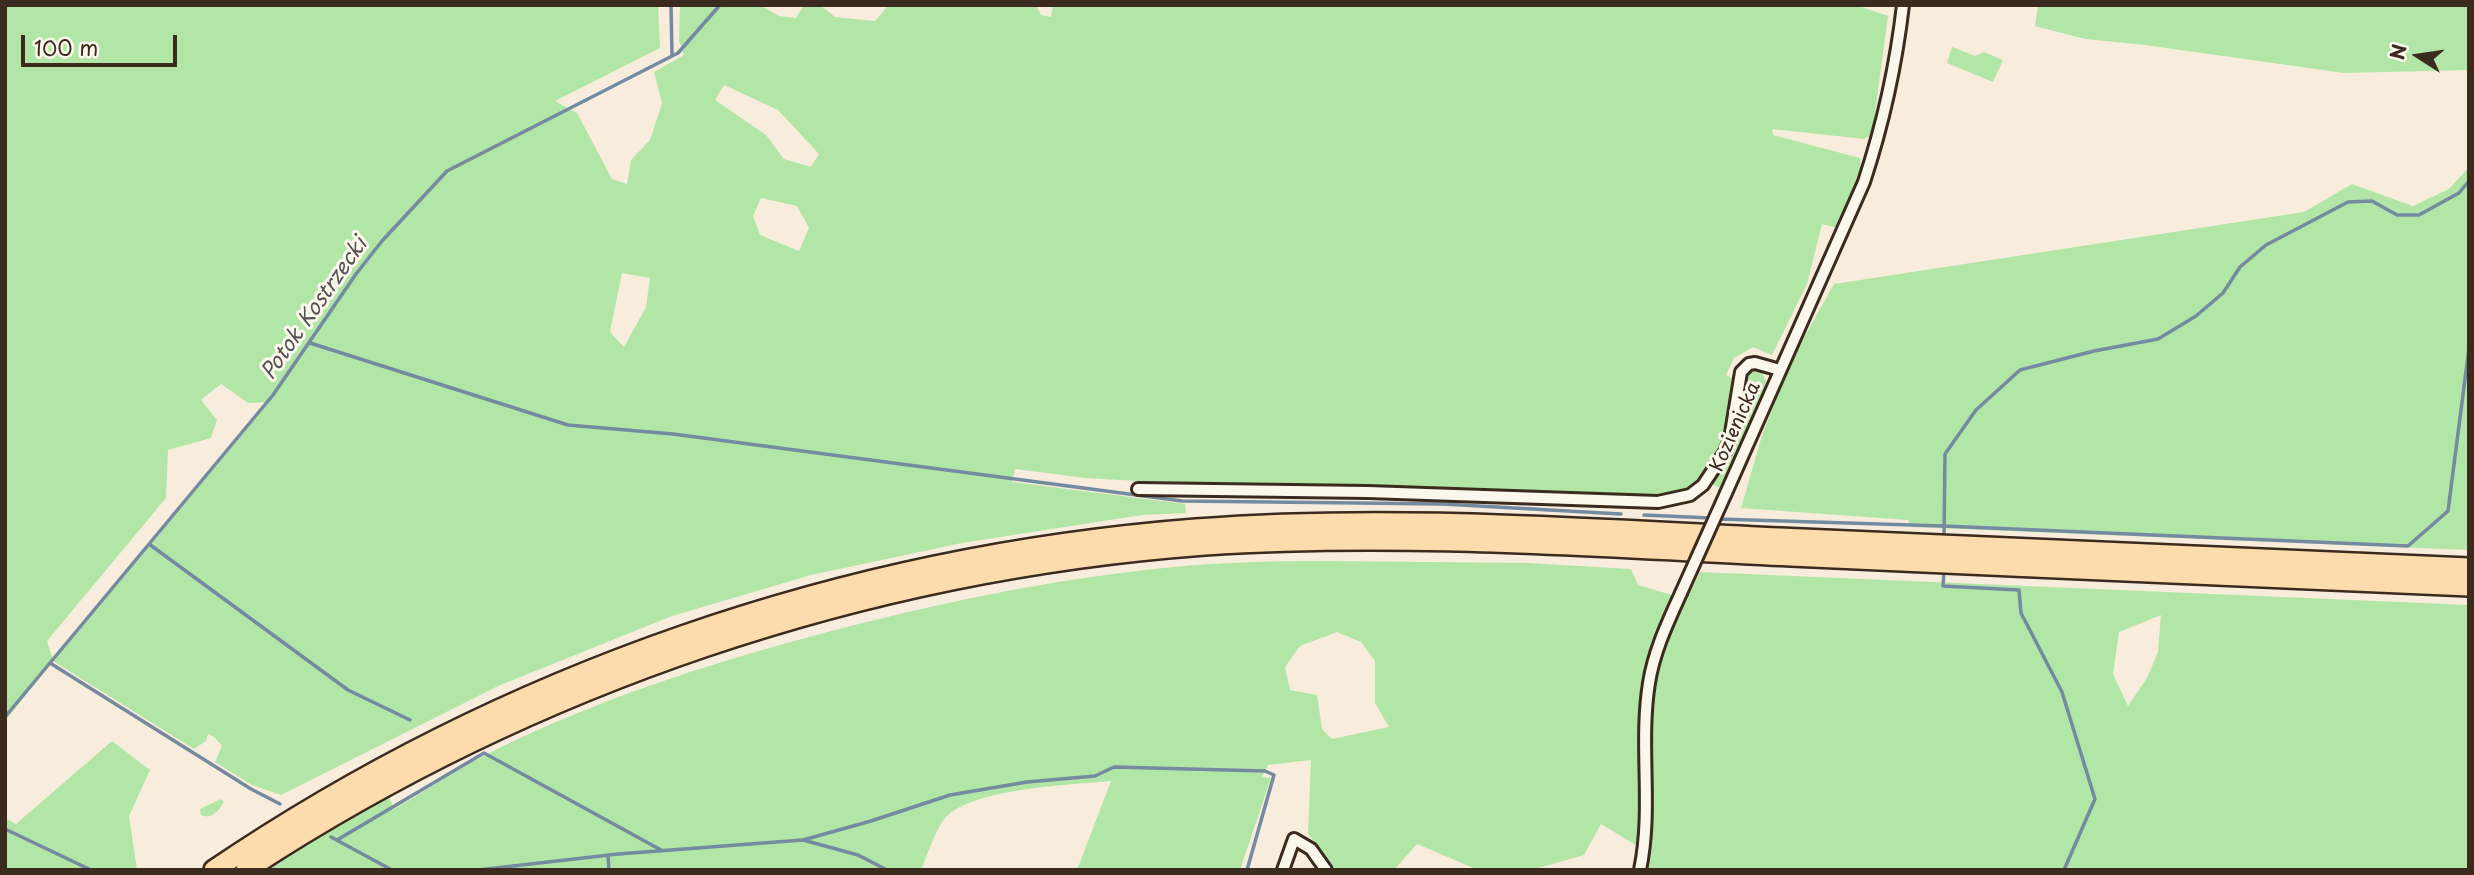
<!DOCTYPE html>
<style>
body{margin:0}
#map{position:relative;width:2474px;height:875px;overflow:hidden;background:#f8eddc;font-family:"Playpen Sans",sans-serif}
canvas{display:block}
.frame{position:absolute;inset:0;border:7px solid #3b2a1e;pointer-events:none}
.north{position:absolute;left:2383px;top:21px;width:70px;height:70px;-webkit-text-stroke:5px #fbf7ec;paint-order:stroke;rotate:282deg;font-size:19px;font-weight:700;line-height:28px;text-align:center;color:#3b2a1e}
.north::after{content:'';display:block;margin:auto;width:24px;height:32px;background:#3b2a1e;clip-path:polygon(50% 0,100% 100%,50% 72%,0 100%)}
.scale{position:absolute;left:21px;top:35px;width:156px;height:32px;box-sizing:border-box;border:4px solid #3b2a1e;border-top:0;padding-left:9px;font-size:21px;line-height:24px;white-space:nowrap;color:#3b2a1e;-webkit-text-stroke:5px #fbf7ec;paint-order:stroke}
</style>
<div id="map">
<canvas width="2474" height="875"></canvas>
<div class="frame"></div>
<div class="north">N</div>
<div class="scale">100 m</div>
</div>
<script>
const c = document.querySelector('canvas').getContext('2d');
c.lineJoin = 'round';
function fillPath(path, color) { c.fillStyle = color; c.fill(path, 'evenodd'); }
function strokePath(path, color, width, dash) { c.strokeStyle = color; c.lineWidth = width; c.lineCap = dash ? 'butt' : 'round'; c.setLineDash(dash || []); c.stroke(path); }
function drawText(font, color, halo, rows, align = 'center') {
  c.font = font + ' "Playpen Sans",sans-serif'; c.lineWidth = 6; c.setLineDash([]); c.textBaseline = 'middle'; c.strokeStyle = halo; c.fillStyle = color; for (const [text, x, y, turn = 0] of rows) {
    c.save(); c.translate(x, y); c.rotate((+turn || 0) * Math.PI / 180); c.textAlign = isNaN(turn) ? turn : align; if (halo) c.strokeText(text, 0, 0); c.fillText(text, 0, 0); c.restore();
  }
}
fillPath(new Path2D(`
 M5,5H658L660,48L555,101L577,113L612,179L627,184L631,160L650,140L662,103L654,72L684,55L679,40L680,5H760L779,16L796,18L804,5H820L835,17L875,21L889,5H1036L1041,15L1051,17L1053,5H1856L1888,16L1872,135L1864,139L1772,129L1773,135L1860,158L1861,170L1837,228L1822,224L1807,284L1772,355L1753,347L1734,358L1726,375L1732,378C1729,428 1724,486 1664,495L1412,487L1264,488L1085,478L1015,469L1012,482L1185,504L1186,513L1142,515L962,543L811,575L672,616L498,686L281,795L252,785L215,762L222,746L214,737L208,734L206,741L194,749L53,661L5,721ZM724,85L778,110L819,154L811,167L784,159L766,135L715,100ZM761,198L797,206L809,228L799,251L760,235L753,216ZM622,273L650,278L646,307L624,347L610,332ZM221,384L248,403L269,402L53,660L47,641L166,498L168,450L211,438L217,420L201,400Z
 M2038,5H2469V70L2344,73L2145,45L2085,39L2035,26Z
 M1952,47L1975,56L1984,52L2003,60L1993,82L1947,63Z
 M2469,167V550L1911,527L1908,520L1741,508L1763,432L1794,355L1834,284L2304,212L2352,184L2413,206L2449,189Z
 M1749,371L1762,373L1766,381L1763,394L1720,488L1710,483C1720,467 1733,448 1737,429C1742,408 1734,388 1749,371Z
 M1327,561L1527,563L1631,569L1638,585L1672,595L1653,639L1640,687L1641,817L1639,847L1601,824L1584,855L1535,869L1478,870L1417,844L1394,870H1337L1308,834L1311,760L1268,765L1262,777L1271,778L1240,870H1077L1111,781C1069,785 977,788 947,816C937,825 927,856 921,870H266L315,838L389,797L394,809C428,790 460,767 495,750C595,701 701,666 809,637C928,605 1050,579 1173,567C1224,562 1276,561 1327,561ZM1337,632L1361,642L1375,661V703L1389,727L1332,739L1322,729L1317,695L1290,690L1285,667L1300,646Z
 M1700,572L2469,605V870H1646C1656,806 1642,739 1656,676C1664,639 1684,606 1700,572ZM2161,615L2158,652L2147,678L2128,706L2113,674L2119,632Z
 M112,741L150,770L129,816L137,870H5V818L16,824Z
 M221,799L224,802C218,811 212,820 201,815L200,809Z`), '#b2e6a7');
strokePath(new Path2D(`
 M671,5L672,56
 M310,343L568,425L673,434L1182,501L1443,504L1621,514
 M1644,515L1710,518
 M1718,519L1944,526L2408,546L2448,511L2469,348
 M1944,537L1945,454L1976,410L2020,370L2094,351L2158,339L2196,316L2223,293L2240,267L2266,245L2348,202L2372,201L2397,215H2419L2459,193L2469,181
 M149,544L348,690L410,720
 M1944,571L1943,586L2019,590L2021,613L2062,692L2095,799L2064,870
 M50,663L251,789L280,804
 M5,717L273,395L356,274L382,241L447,171L678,53L720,5
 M5,829L91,870
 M331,837L392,870
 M337,840L484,753L661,850
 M803,840L871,821L950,795L1027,782L1095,776L1114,767L1265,771L1274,775L1247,870
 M608,855L609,870
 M478,870L618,854L803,840L858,855L887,870`), '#748aa0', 3.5);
const street = new Path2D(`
 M1138,489L1368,492L1658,502L1690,495L1703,485L1725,452L1730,439L1741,372L1749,364L1755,363L1780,370
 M1726,493L1864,182C1883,124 1896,66 1903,5
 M1283,870L1294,839L1311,849L1326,870
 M1640,870C1653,808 1639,745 1649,683C1654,651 1668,622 1681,593`);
const highway = new Path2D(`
 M214,870C505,673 846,556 1196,529C1390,514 1586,529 1780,538C2010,548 2239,558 2469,568
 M246,870C531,683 865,570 1205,545C1400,532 1597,547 1791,556C2017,566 2243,577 2469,586`);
strokePath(street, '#3b2a1e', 16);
strokePath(highway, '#3b2a1e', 24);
strokePath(street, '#fbf7ec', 10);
strokePath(highway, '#fcdcac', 19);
const streetBridge = new Path2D(`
 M1681,593L1726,493`);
strokePath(streetBridge, '#3b2a1e', 16, []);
strokePath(streetBridge, '#fbf7ec', 10);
drawText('19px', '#3b2a1e', '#fbf7ec', [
 ["Kozienicka",1736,427,-66]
]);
drawText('italic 21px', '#535254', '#fbf7ec', [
 ["Potok Kostrzecki",315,309,-55]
]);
</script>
